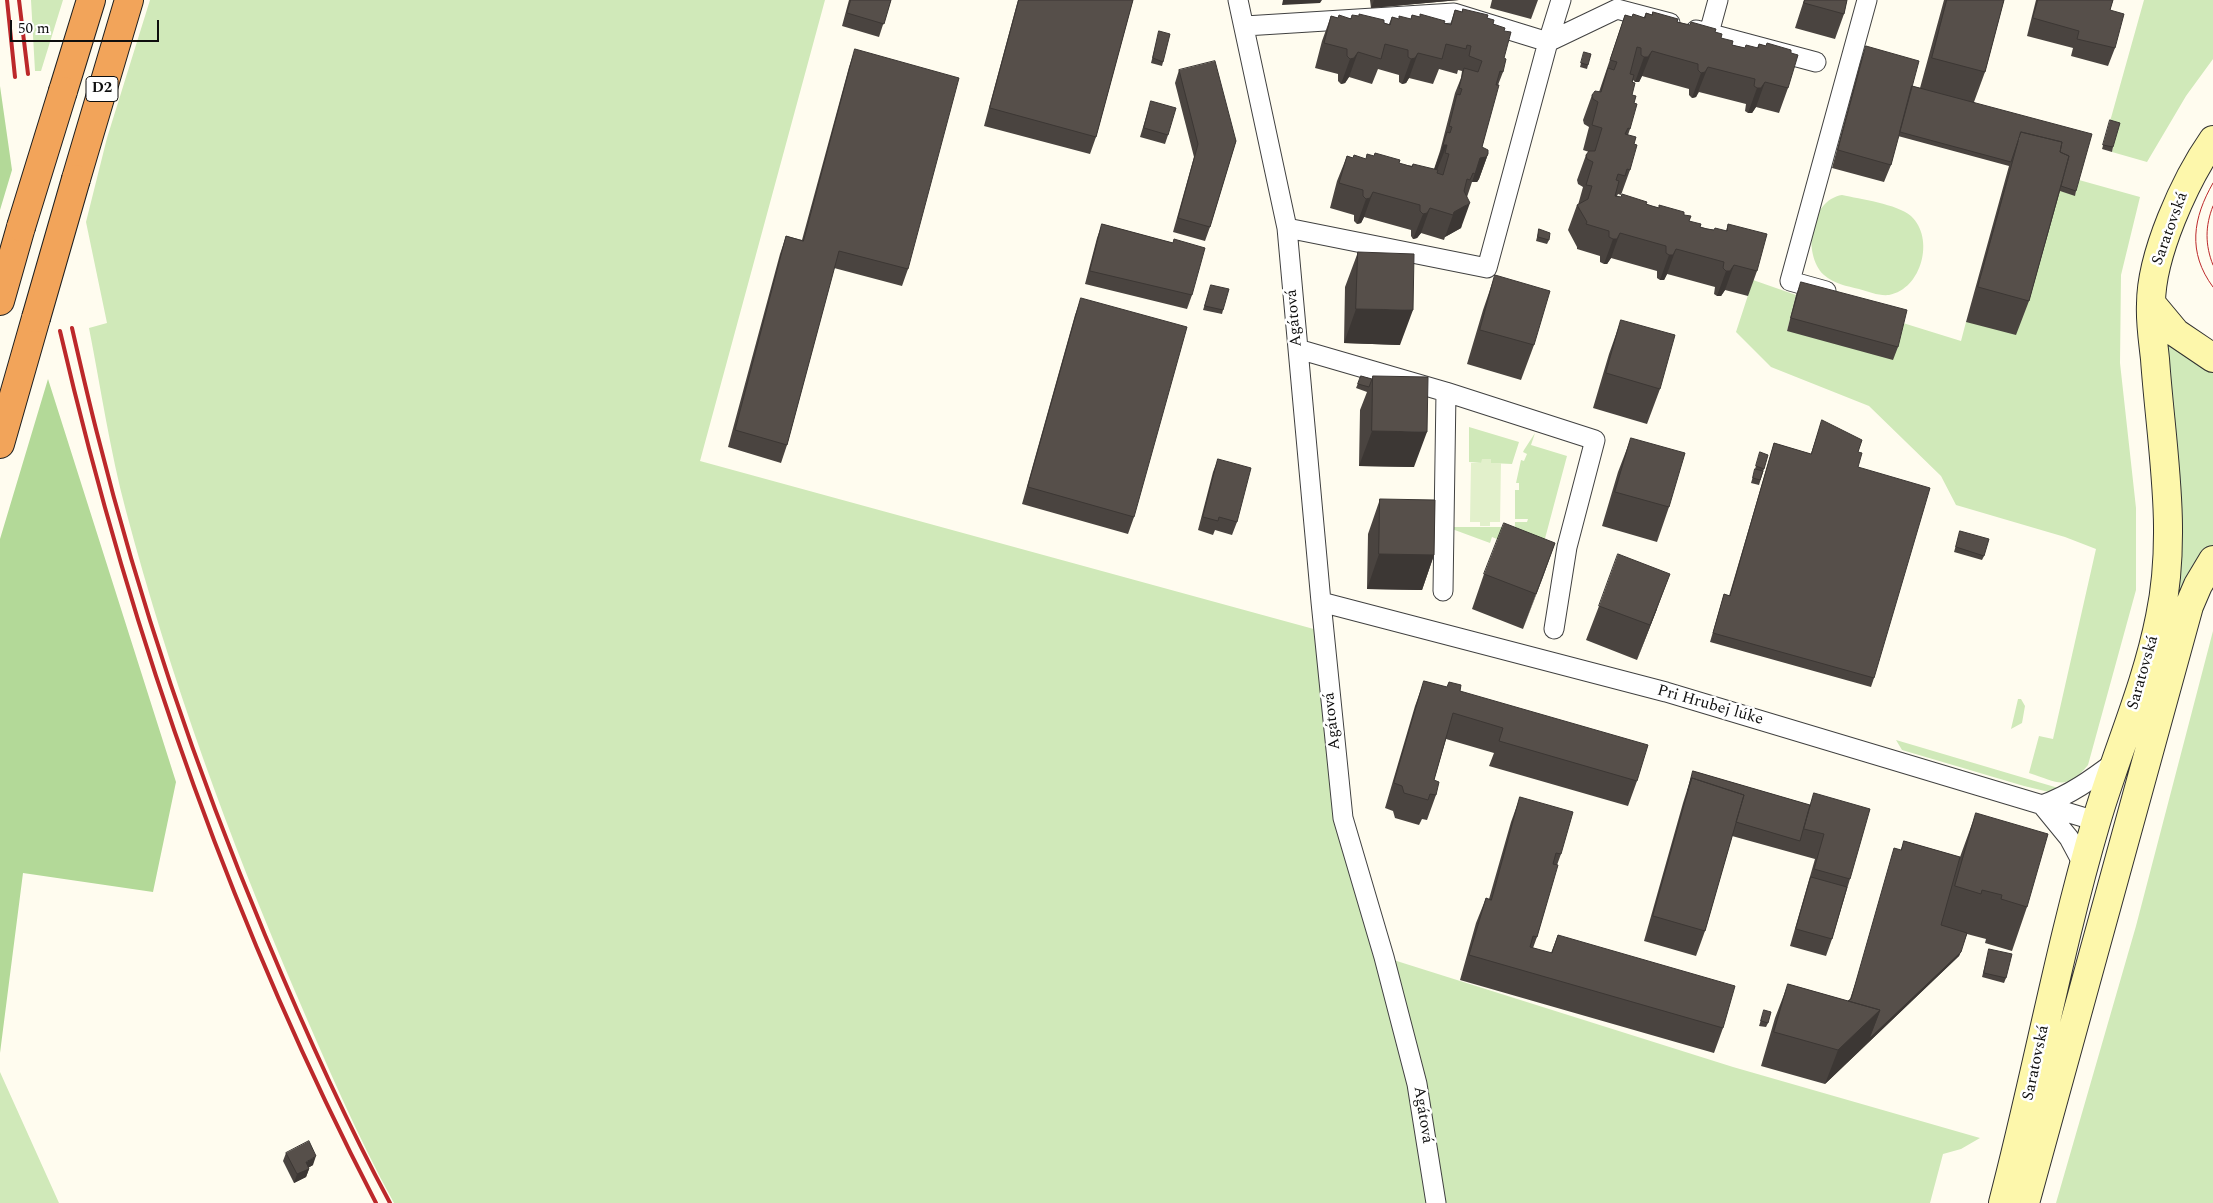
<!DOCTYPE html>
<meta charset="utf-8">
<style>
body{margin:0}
#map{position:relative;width:2213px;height:1203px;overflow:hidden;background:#fffcef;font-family:Spectral,serif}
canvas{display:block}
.scale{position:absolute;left:10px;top:20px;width:149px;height:22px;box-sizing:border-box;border:2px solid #0e0e0e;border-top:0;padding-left:6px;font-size:15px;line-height:18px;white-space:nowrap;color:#0e0e0e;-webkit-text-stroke:4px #fff;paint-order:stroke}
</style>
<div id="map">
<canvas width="2213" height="1203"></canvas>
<div class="scale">50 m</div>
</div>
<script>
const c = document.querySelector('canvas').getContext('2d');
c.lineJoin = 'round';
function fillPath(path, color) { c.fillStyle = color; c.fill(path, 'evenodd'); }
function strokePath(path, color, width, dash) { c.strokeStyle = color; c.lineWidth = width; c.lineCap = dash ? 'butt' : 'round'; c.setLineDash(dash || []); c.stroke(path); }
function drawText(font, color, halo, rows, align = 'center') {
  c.font = font + ' Spectral,serif'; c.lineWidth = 5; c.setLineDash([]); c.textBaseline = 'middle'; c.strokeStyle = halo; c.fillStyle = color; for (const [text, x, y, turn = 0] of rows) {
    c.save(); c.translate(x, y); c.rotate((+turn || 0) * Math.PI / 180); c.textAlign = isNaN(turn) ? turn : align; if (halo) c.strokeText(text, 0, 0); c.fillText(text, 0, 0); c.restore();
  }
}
fillPath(new Path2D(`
 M31,0H63L41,71H35Z
 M150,0H825L700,461L1321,631L1343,818L1384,957L1733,1067L1980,1138L1961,1149L1943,1154L1930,1203H394C357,1136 327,1065 297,996C229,838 170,677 126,511C110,451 101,389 89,328L107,323L86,222L107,138Z
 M2144,0H2213V59L2186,96L2147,162L2112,152L2118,128L2109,125Z
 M2079,180L2140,197L2121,275L2120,363L2136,508V590L2088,765C2066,792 2058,782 2029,773L2039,736L2053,739L2096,549L2065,537L1956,505L1941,476L1869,406L1771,367L1736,332L1753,280L1796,295L1787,331L1903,323L1961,341L1966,322L2057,190L2075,195Z
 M1842,195C1860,199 1897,204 1911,216C1935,238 1922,289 1889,295C1879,296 1869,292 1859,289C1847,286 1834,284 1824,275C1802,254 1810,200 1842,195Z
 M2151,303L2213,358V560L2198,585L2173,600Z
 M1469,427L1519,442L1512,464L1491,463V459L1482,463L1469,462Z
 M1535,433L1531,445L1567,456L1539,561L1514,552L1515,522H1527L1528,519H1515V490H1519V483H1516L1521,460L1524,461L1527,454L1523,452L1524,450Z
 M1453,527H1504V542L1492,537L1490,543L1452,529Z
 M2213,631V1203H2056L2136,926Z
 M2018,699H2021L2025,706L2022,723L2011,729Z
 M1896,740L2065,790L2049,792L2024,786L1902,750Z
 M0,1072L59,1203H0Z`), '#d0e9b9');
fillPath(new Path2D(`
 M0,86L12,170L0,210Z
 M48,379L176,782L153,892L23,873L0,1053V539Z`), '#b3d998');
fillPath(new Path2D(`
 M1482,459H1491V463H1501L1500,522H1490V526H1480V522H1470L1471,463H1481Z`), '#e2f0cb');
const minor = new Path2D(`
 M1238,0L1287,228L1321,602L1343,818L1384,957L1417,1084L1436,1203
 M1245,26L1454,13L1548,42L1487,268L1287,228
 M1696,30L1816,62
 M1709,33L1718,0
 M1548,42L1617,9L1670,23
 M1548,42L1561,0
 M1826,291L1790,281L1867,0
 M1298,349L1446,392L1595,440L1567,547L1554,629
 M1443,591L1446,392
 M1321,602L1666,692L2096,821
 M2042,805C2070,795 2092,779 2116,761
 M2042,805L2069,838L2084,866`);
const secondary = new Path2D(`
 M2151,303L2176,333L2213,358
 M2003,1203C2036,1077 2059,948 2096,822C2116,753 2146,688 2160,617C2178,532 2161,444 2155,359C2153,340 2150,322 2151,304C2151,255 2185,180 2213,140
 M2025,1203L2189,606L2198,585L2213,560`);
const motorway = new Path2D(`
 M63,91L91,0
 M76,179L129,0
 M0,301L21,227
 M0,444L36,318`);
strokePath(minor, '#414141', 21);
strokePath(secondary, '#303030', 30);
strokePath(motorway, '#1f1f1f', 30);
strokePath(minor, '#fff', 19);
strokePath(secondary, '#fdf7ab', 28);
strokePath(motorway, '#f2a45a', 28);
strokePath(new Path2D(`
 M2213,183C2193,218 2187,252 2213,287
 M2213,206C2205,226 2205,245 2213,265`), '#bc282a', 1);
strokePath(new Path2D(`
 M7,0L15,77
 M19,0L28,74
 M72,328C80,363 88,398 97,433C140,604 197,772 265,935C303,1026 343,1116 390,1203
 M60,331C130,633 233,927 376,1203`), '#bc282a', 4);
const motorwayBridge = new Path2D(`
 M21,227L63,91
 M36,318L76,179`);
strokePath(motorwayBridge, '#1f1f1f', 30, []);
strokePath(motorwayBridge, '#f2a45a', 28);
fillPath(new Path2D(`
 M849,0H891L879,37L842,26Z
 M1018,0H1133L1096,137L1090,154L984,126Z
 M1370,0H1459L1371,8Z
 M1492,0H1538L1531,19L1490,8Z
 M1804,0H1847L1844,14L1835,39L1795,28Z
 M1944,0H2004L1985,72L1974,102L2076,191L2075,196L2060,191L2029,301L2016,335L1966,322L2009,166L1898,136L1891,165L1884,182L1832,168L1860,63L1866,46L1912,86L1920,88Z
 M2036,0H2113L2110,10L2115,48L2108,66L2071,56L2073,48L2027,36Z
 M1455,10L1487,18L1493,24L1504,31L1503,72L1498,85L1482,147L1488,154L1479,179L1477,182H1472L1467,197L1461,228L1445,237L1444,240L1421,233L1417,238L1413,239L1411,236V230L1364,217L1361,223L1357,224L1354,221V215L1330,208L1337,181L1347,156L1353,158L1366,159L1434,169L1440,151L1455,93L1461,78L1462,71L1458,70L1457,74L1439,69L1433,84L1409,78L1406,83L1402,84L1399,82V75L1378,69L1372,84L1349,77L1345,83L1341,84L1338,81V74L1315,68L1322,41L1331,16L1338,18H1350L1389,24L1392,17L1398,19H1411L1412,15L1450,25Z
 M1646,13L1715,32L1721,38L1732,45L1745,48H1757L1759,44L1791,53L1788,88L1779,113L1756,107L1752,113H1748L1745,111L1746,104L1699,92L1696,97L1692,98L1689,95V89L1642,76L1639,82H1635L1633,80L1632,95L1634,103L1630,129L1628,135L1634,144L1630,170L1621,195L1618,194L1617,196L1684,215L1689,221L1700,227L1714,230L1726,231L1728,224L1757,271L1748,296L1725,290L1721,296H1717L1714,294L1715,287L1671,275L1667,274L1664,280H1660L1657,278V271L1611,258L1607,264H1604L1600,262V256L1577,249V247L1568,230L1577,205H1578L1583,187L1578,184L1577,180L1586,155L1589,152L1583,150L1589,127L1584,124L1583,120L1592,95L1599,92L1625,15L1632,17H1644Z
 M1159,31L1163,62L1162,66L1151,63Z
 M855,49L908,269L902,286L834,268L787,445L781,463L728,447L780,254L786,236L802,240L849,67Z
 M1584,52L1588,65L1587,69L1580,67Z
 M1179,70L1236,141L1210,227L1205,241L1173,232L1194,157L1175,83Z
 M1151,101L1168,135L1165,144L1140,137Z
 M2109,125L2113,147L2112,152L2102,149Z
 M1102,224L1173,243L1192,295L1187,309L1085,284L1097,238Z
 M1539,229L1549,240L1547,244L1536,241Z
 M1358,252L1400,345L1344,343L1345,287Z
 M1495,275L1534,345L1521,380L1467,364L1483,310Z
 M1801,282L1898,347L1893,360L1787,331L1796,295Z
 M1211,285L1223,310L1222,314L1203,310Z
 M1081,298L1134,517L1128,534L1022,504L1075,315Z
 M1621,320L1660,389L1647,424L1593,408L1609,354Z
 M1361,376L1372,379L1373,376L1414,467L1359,466L1360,410L1367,392L1356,388Z
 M1822,420L1858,452V467L1874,678L1871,687L1710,642L1724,594L1729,596L1774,443L1811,454Z
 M1631,438L1669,507L1657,542L1602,526L1618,472Z
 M1760,452L1764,469L1759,485L1751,483Z
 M1218,459L1237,522L1232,535L1215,530L1213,535L1198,530L1213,472Z
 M1380,499L1434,555L1422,590L1367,589L1368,534Z
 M1960,531L1984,556L1982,560L1954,552Z
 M1555,543L1523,629L1472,609L1484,574Z
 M1599,606L1657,609L1637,660L1586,640Z
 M1424,681L1460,691L1637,781L1628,806L1489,766L1494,753L1446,739L1434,780L1436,795L1427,820L1422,819L1419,825L1395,818L1393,811L1385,808L1415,706Z
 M1693,771L1810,805L1814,793L1850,879L1832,939L1826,956L1790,946L1815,859L1732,836L1705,931L1696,956L1644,941L1683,803Z
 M1520,797L1561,854L1557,865L1537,937L1533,948L1551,953L1558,935L1723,1028L1714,1053L1460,980L1476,923L1486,898L1489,899L1511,822Z
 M1976,813L2027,907L2012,951L1985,943L1986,939L1967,934L1959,956L1825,1084L1761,1066L1775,1018L1788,984L1848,1001L1850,999L1904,841L1960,857Z
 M1989,949L2006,978L2004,983L1982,977Z
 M1764,1010L1768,1023L1766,1027L1759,1026Z
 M286,1153L313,1165L308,1168L309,1169L306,1177L294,1183L283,1161Z`), '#4a4440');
fillPath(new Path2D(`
 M1283,0H1322L1320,3L1282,5Z
 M1374,0H1459L1371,8Z
 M1652,51L1642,76L1639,82H1635L1644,57Z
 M1358,52L1349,77L1345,83L1341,84L1350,59Z
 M1418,53L1409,78L1406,83L1402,84L1411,59Z
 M1708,67L1696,97L1692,98L1701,73Z
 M1765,82L1756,107L1752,113H1748L1757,88Z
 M1443,145H1447L1437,170H1434Z
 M1488,154L1479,179L1477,182H1472L1480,158Z
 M1373,192L1364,217L1361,223L1357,224L1366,199Z
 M1470,203L1461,228L1445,237L1454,212Z
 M1430,208L1421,233L1417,238L1413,239L1423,214Z
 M1620,233L1611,258L1607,264H1604L1613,239Z
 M1676,249L1667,274L1664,280H1660L1669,255Z
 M1734,265L1725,290L1721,296H1717L1726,271Z
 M1356,309L1413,310L1400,345L1344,343Z
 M1372,431L1427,432L1414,467L1359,466Z
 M1555,543L1543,577L1523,629L1536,594Z
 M1379,554L1434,555L1422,590L1367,589Z
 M1670,574L1657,609L1637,660L1650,625Z
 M1961,952L1959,956L1825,1084L1838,1050L1880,1010Z
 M316,1156L313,1165L302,1171L306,1162Z
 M309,1169L306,1177L294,1183L297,1174Z`), '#3c3734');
const building = new Path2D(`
 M851,0H891L884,24L847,13Z
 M1019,0H1133L1096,137L990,108Z
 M1805,0H1847L1844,14L1804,3Z
 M1947,0H2004L1985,72L1932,58Z
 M2038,0H2113L2110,10L2124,14L2115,48L2077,39L2079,31L2033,18Z
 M1463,9L1488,15L1487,18L1494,20L1493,24L1505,28L1504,31L1511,32L1504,58L1506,59L1503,72L1500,71L1496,85H1499L1482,147L1488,150V154L1486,157L1480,158L1475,174L1473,173L1470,180L1467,179L1464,191L1470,203L1454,212L1453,215L1430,208L1427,213L1423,214L1420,211V205L1373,192L1370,198L1366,199L1363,196V190L1339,183L1347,156L1353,158L1354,155L1366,159L1367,154L1374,156L1375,153L1400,160L1399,163L1406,165L1412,167L1413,164L1438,170L1437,173L1443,175L1449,154L1445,153L1447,145H1443L1447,132L1450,133L1452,127L1449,126L1457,94L1460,95L1462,89L1459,88L1464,68L1478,72L1482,61L1469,56L1471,46L1467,45L1466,49L1446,44L1442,59L1418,53L1415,58L1411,59L1408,57V50L1385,44L1381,59L1358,52L1354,58L1350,59L1347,56V49L1324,43L1331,16L1338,18L1339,15L1351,19L1352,15L1359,16V14L1384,20V23L1390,25L1392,17L1399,19V16L1411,19L1412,15L1420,17V14L1445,21L1444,23L1451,25L1455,10L1462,12Z
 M1653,12L1678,19L1677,22L1690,25L1691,22L1716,29L1715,32L1722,34L1721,38L1733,41L1732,45L1745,48L1746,45L1758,48L1759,44L1766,46L1767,43L1791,50V53L1798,55L1788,88L1765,82L1761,88H1757L1754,86L1755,79L1708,67L1705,72L1701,73L1698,70V64L1652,51L1648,57H1644L1641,55V48L1637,47L1630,74L1634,75L1632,82L1635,83L1632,95L1636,96L1634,103L1637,104L1630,129L1628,128L1625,134L1636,137L1634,144L1637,145L1630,170L1627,169L1625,176L1618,174L1616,180L1619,181L1615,196L1621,197L1622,194L1647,202L1646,204L1652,206L1659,208V205L1684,212V215L1691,216L1689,221L1701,224L1700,227L1707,229L1714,230L1715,228L1727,231L1728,224L1767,234L1757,271L1734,265L1730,271H1726L1723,268L1724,262L1680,250L1676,249L1673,255H1669L1666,253V246L1620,233L1617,239H1613L1609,237V231L1586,224L1587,222L1577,205L1588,199L1592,186L1586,185L1593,162L1587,159L1586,155L1589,151H1595L1602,128L1592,125L1598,102L1593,99L1592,95L1595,91L1601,92L1608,68L1614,70L1617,62L1610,60L1625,15L1632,17L1633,14L1645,18L1646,13L1652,15Z
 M1159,31L1170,34L1163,62L1153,58Z
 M1866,46L1919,61L1891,165L1838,150Z
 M855,49L959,78L908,269L839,251L787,445L735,430L786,236L803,241Z
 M1584,52L1591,54L1588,65L1581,63Z
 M1215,61L1236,141L1210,227L1178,218L1198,144L1179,70Z
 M1912,86L2092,134L2076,191L2061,186L2069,156L2060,152L2062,142L2021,132L2011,162L1900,132Z
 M1151,101L1176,108L1168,135L1144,128Z
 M2110,120L2120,123L2113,147L2103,145Z
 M2021,132L2062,142L2060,152L2069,156L2029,301L1978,287Z
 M1102,224L1173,243L1174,239L1205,248L1192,295L1090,271Z
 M1539,229L1550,233L1549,240L1538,237Z
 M1358,252L1414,254L1413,310L1356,309Z
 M1495,275L1550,291L1534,345L1480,330Z
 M1801,282L1907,310L1898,347L1791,318Z
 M1211,285L1229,289L1223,310L1205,306Z
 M1081,298L1187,327L1134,517L1028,487Z
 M1621,320L1675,335L1660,389L1606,373Z
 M1361,376L1372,379L1369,387L1358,384Z
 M1373,376L1428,377L1427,432L1372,431Z
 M1822,420L1862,440L1858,452L1862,453L1858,467L1930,488L1874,678L1713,633L1724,594L1730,596L1774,443L1811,454Z
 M1631,438L1685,453L1669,507L1615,492Z
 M1760,452L1768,455L1764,469L1756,466Z
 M1218,459L1251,468L1237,522L1219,517L1218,521L1203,517Z
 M1755,469L1763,471L1760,480L1753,478Z
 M1380,499L1435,500L1434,555L1379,554Z
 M1504,523L1555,543L1536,594L1484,574Z
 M1960,531L1989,539L1984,556L1956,547Z
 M1618,554L1670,574L1650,625L1599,606Z
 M1424,681L1447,687L1449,682L1461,685L1460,691L1648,745L1637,781L1499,741L1503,728L1453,713L1434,780L1439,782L1436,795L1430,794L1428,800L1404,793L1402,786L1394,783Z
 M1693,771L1810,805L1800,841L1736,822L1744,795L1692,778L1688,790Z
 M1692,778L1744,795L1705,931L1653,916Z
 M1814,793L1870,809L1850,879L1814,869L1824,834L1804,829Z
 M1520,797L1573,812L1561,854L1556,853L1553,864L1558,865L1537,937L1533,936L1530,947L1552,953L1558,935L1735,986L1723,1028L1469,955L1486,898L1491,900Z
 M1976,813L2048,834L2027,907L2001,899L2002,895L1982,890L1981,894L1955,886Z
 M1904,841L1960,857L1941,925L1967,933L1961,952L1869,1039L1880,1010L1848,1001L1851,999L1894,848L1901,850Z
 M1811,877L1847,887L1832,939L1796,929Z
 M1989,949L2012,954L2006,978L1984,973Z
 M1788,984L1880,1010L1838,1050L1774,1032Z
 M1764,1010L1771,1012L1768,1023L1761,1021Z
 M309,1141L316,1156L306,1162L309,1169L297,1174L286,1153Z`);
fillPath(building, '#564f4a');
strokePath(building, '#3c3734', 1);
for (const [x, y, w] of [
 [102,89,32]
]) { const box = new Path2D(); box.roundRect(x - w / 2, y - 12.5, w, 25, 4); c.fillStyle = '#fff'; c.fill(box); strokePath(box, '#0e0e0e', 1); }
drawText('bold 15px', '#0e0e0e', null, [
 ["D2",102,89]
]);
drawText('16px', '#0e0e0e', '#fff', [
 ["Saratovská",2171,229,-70],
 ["Agátová",1295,318,-95],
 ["Saratovská",2144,673,-74],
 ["Pri Hrubej lúke",1710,706,16],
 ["Agátová",1333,721,-96],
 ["Saratovská",2037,1063,-78],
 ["Agátová",1422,1115,81]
]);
</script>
